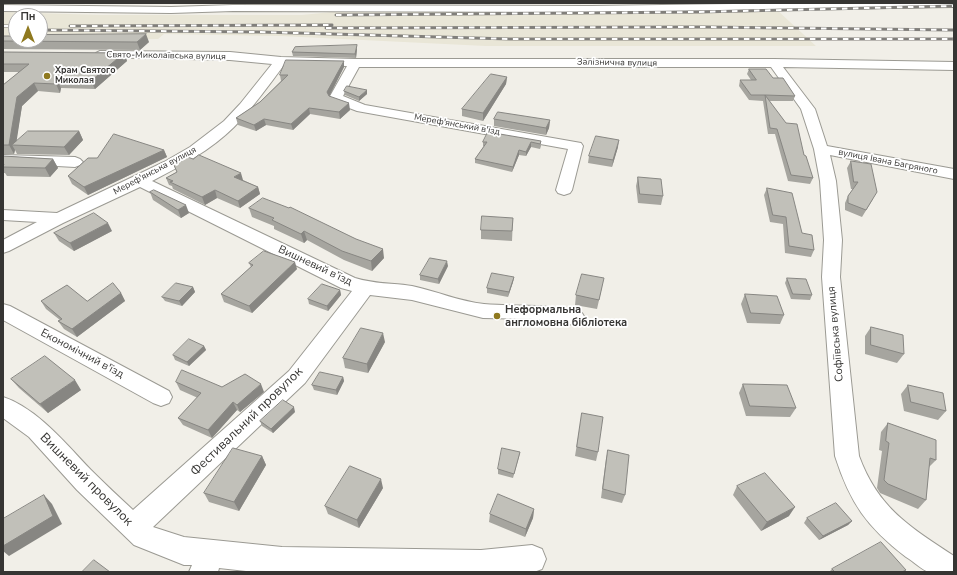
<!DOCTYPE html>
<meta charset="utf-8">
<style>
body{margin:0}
#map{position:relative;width:957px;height:575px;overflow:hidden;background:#f1efe8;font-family:"Nunito Sans",sans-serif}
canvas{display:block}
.frame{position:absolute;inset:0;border:4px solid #363533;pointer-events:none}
.north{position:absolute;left:8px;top:8px;width:40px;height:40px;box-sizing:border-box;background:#fff;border:1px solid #afaead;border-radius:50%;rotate:0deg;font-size:11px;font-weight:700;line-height:16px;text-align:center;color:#363533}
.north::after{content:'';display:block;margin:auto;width:14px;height:18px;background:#8f791f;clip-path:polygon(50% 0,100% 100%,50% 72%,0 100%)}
</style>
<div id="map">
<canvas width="957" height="575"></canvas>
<div class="frame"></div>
<div class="north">Пн</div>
</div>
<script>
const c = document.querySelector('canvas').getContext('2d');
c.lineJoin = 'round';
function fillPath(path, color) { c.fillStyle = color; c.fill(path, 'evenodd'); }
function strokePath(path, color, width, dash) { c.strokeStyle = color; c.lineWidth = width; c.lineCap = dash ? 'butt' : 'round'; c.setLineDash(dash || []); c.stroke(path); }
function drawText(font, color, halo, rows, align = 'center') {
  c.font = font + ' "Nunito Sans",sans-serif'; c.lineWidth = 3.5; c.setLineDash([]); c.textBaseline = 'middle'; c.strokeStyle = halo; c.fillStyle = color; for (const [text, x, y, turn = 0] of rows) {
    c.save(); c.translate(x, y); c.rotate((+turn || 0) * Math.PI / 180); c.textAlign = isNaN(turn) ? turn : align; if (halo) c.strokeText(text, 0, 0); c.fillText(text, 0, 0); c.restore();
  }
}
fillPath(new Path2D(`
 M776,9L816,46H486L281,36L164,34L158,39L40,40V16H16V39H3V12L101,15H302L332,12Z`), '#e9e6d7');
const minor = new Path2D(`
 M804,3H954V7L591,12L233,11L171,13L3,11V5L171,7L233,5L591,6Z
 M100,51L230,52L281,57L355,59H774L954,62V70L783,67L815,109L827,146L954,169V179L830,155L836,181L842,240L840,277L859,456C878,508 910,527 954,556V572C946,572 937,574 929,572C922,570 913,561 906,557C867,527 850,503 835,456L822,277L824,240L820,181L814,149L801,109L771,67H359L343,96L365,105L581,143L583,146L572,190L570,193L564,195L558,193L556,190L568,149L357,111L331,101L329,98L347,66L284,65C268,86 253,108 234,127C211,150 181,166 152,181L355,278C374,284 393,283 412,286C436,291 461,302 484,304C517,307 550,303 582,313L585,318L582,323L575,325L535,319L483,318L412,300L370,295L305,383L153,527L184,537L282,547L481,550L532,545L542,549L546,559L542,569L534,572H255L219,568L218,572H189L192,565H184L134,545L77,490L29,437L3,418V397C37,408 67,445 91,470C105,484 119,497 133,510L289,371L352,291L341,288L140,187L63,223L9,251L3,253V240L37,222L3,220V210L57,213L164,162L190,147L224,121L240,104L272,64L230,60L96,57L94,55L96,53Z
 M3,155L75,157L80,159L83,162L80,165L75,167L3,163Z
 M3,304L10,306L169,391L172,397L169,403L161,406L153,403L3,320Z`);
strokePath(minor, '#9b9a93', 2);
fillPath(minor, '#fff');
const rail = new Path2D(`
 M336,15L699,12L954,6
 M3,26H16
 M70,26L332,25
 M326,28L703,27L954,30
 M40,30L261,32L510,39H954`);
strokePath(rail, '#817f7b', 3);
strokePath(rail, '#fff', 2, [5.5]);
fillPath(new Path2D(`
 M3,36L149,42L140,50L3,49Z
 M357,49L356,58L293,56L292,52Z
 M3,52L124,53L127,61L95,89L61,88L60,93L38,91L22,106L16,141L79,131L83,140L69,155L17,154L15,150L14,154H3V85L19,72H3Z
 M344,67L329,96L350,110L340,119L310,114L293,130L266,125L256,131L238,125L236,118L260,102L281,81L280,75Z
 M749,69L773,78L795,96L793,101H769L804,155L813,178L810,184L788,181L775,134H768L763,101L749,100L739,86L740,80H751L747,74Z
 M507,77L506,84L483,121L462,116V109Z
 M344,91L367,94L359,101L345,95Z
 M494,119L550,120L549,128L546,135L494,126Z
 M541,141V146L540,149L531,147L526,156L519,155L512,172L475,163V159L484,146H483V142Z
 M618,147L612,167L588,163L589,156Z
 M164,150L167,157L88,195L72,184L68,176L97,158Z
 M3,156L53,159L58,168L50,177L7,176L5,173H3Z
 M851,161L873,199L862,217L845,210V203L848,196L853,189H851L847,168Z
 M173,163L243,180L258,187L260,194L240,208L217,198L205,205L173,189L172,186L169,185L166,178L177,172Z
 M638,177L663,196L661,205L638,203L636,186Z
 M767,188L814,250L811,257L785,253L783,224L770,222L764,195Z
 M150,192L189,213L181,218L153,200Z
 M249,208L384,258L372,271L344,260L307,240L304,243L274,229V226L252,217Z
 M513,218L512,241L481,239V230Z
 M112,231L74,251L59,241L54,233Z
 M249,263L297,269L252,313L224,302L221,294L251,267Z
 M448,266L439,284L420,280V275Z
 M514,277L513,282L508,297L487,293V288Z
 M787,278L812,295L810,300L791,299L785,283Z
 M193,287L195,292L182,306L165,301L162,297Z
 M602,287L597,309L575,305L576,295Z
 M340,290L341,295L328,311L309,304L308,299Z
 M121,293L125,301L77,337L64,329L58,321L60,320L46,309L41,301H87Z
 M745,294L784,315L780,324L747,323L741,304Z
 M871,327L904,354L897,363L865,354V336Z
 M385,342L368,373L345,368L343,358Z
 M204,346L206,350L189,366L175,360L173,355Z
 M343,377L344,381L337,395L314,390L312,385Z
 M11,379L81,390L48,413L19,388Z
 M176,382L222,387L264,392L240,412L237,410L212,438L183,425L178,418L198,398L180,390Z
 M743,384L796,408L790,417L746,416L739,393Z
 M908,385L946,411L938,420L904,411L901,394Z
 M295,412L273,433L262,426L260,421Z
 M582,413L598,452L596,461L575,456Z
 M888,423L936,460L929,467L926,500L918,509L880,493L877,488L882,451L879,450L881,432Z
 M608,450L625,495L622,503L601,498L606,459Z
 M520,452L519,457L513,478L498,474V469Z
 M262,456L266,465L239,511L209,502L204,493Z
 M737,486L789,516L761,531L733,495Z
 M383,488L359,528L328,514L325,506Z
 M534,509L533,518L525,537L489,522L490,514Z
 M807,518L852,521L848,525L819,540L804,523Z
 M832,569L906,570L904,572H829Z`), '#a6a59f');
fillPath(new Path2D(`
 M146,34L149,42L140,50L137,42Z
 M357,45V49L356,58L355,54Z
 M124,53L127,61L95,89L91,81Z
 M344,61V67L328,99L327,92Z
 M507,77L506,84L483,121V113Z
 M57,80L61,88L60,93L56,84Z
 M34,83L38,91L22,106L16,145H12L15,150L14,154L9,145L17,97Z
 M367,90V94L359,101V97Z
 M349,103L350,110L340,119L339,112Z
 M309,108L310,114L293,130L291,124Z
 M264,119L266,125L256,131L254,125Z
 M550,120L549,128L546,135V128Z
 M79,131L83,140L69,155L64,147Z
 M619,140L618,147L612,167L613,160Z
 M531,142V147L526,156V152Z
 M164,150L167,157L88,195L84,187Z
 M519,150V155L512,172L513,167Z
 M53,159L58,168L50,177L45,168Z
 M241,173L243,180L237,184L234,177Z
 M258,187L260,194L240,208L238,201Z
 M215,190L217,198L205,205L202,197Z
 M186,205L189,213L181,218L178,210Z
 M108,223L112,231L74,251L70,243Z
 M304,231L307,240L304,243L301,234Z
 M383,249L384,258L372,271L371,261Z
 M447,261L448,266L439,284L438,279Z
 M295,262L297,269L252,313L249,306Z
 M514,277L513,282L508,297L509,292Z
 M193,287L195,292L182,306L179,301Z
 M340,290L341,295L328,311L327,306Z
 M121,293L125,301L77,337L72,329Z
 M383,333L385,342L368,373L367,364Z
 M204,346L206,350L189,366L187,362Z
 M343,377L344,381L337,395L336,390Z
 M75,380L81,390L48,413L40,404Z
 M261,384L264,392L240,412L237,405Z
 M233,402L237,410L212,438L208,430Z
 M294,407L295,412L273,433L271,429Z
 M262,456L266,465L239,511L234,502Z
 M381,479L383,488L359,528L357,520Z
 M44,495L52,504L62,524L9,556L3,551V546Z
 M795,507L789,516L761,531L767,522Z
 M534,509L533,518L525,537L526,529Z
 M852,521L848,525L819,540L823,536Z`), '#878682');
const building = new Path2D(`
 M146,34L137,42L3,41V36H16V40H40V35Z
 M357,45L355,54L292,52L295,47Z
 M3,52L124,53L91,81L57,80L56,84L34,83L17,97L9,145H3V85L29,64H3Z
 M286,60L344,61L327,92L329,96L349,103L339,112L309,108L291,124L264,119L254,125L236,118L260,102L288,75H280Z
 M749,69H766L773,78H783L795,96L765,95L786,123L797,124L804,155L806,156L813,178L791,175L777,129L770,128L765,95H751L740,80H756Z
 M491,74L507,77L483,113L462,109Z
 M347,86L367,90L359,97L344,91Z
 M498,112L550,120L546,128L494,119Z
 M28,131H79L64,147L12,145Z
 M488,132L541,141L540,144L531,142L526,152L519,150L513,167L475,159L487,142H483Z
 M114,134L164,150L84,187L68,176L88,158H97Z
 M596,136L619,140L613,160L589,156Z
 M199,155L241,173L234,177L258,187L238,201L215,190L202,197L170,182L173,181L166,178L177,172L173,163L185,156L193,159Z
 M3,156L53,159L45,168L3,167L4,164H3Z
 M851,161L871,164L877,192L866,210L848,203V196L858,182H854Z
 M638,177L661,179L663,196L640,194Z
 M767,188L792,193L802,233L812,235L814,250L789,246L786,217L773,215Z
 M154,190L186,205L178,210L150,192Z
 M263,198L289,208L290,207L356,239L383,249L371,261L342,251L304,231L301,234L272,220L274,218L249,208Z
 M94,213L108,223L70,243L54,233Z
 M482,216L513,218L512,231L481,230Z
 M264,251L295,262L249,306L221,294L253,265L249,263Z
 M430,258L447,261L438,279L420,275Z
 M492,273L514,277L509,292L487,288Z
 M582,274L604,278L599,300L576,295Z
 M787,278L806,279L812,295L793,294Z
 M113,283L121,293L72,329L58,321L62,319L41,301L67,285L87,301Z
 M176,283L193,287L179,301L162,297Z
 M322,284L340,290L327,306L308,299Z
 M745,294L777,296L784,315L751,313Z
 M871,327L903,335L904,354L871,345Z
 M361,328L383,333L367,364L343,358Z
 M189,339L204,346L187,362L173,355Z
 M45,356L75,380L40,404L11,379Z
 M182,370L222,387L245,374L261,384L237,405L233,402L208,430L178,418L201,393L176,382Z
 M320,372L343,377L336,390L312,385Z
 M743,384L787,385L796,408L750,406Z
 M908,385L943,393L946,411L911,402Z
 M283,400L294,407L271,429L260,421Z
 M582,413L603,417L598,452L577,447Z
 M888,423L936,440V460L930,458L926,500L888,484L884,480L889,443L886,441Z
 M233,448L262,456L234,502L204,493Z
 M502,448L520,452L514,474L498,469Z
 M608,450L629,455L625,495L603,489Z
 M350,466L381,479L357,520L325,506Z
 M765,473L795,507L767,522L737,486Z
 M498,494L534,509L526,529L490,514Z
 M44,495L53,516L3,546V519Z
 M836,503L852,521L823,536L807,518Z
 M881,542L906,570L902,572H835L832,569Z
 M94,560L110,572H82Z`);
fillPath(building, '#c1c0b9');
strokePath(building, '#878682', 1);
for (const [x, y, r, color] of [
 [47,76,4,"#8f791f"],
 [497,316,4,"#8f791f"]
]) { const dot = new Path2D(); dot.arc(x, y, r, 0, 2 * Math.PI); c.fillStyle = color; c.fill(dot); strokePath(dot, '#fff', 1.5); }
drawText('9px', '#363533', '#fff', [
 ["Свято-Миколаївська вулиця",166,56,1],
 ["Залізнична вулиця",617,63,1],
 ["Мереф'янський в'їзд",457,125,10],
 ["вулиця Івана Багряного",888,162,11],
 ["Мереф'янська вулиця",155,171,-28]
]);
drawText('bold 9px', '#363533', '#fff', [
 ["Храм Святого",55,71],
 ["Миколая",55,81]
], 'left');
drawText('11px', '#363533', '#fff', [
 ["Вишневий в’їзд",315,266,25],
 ["Софіївська вулиця",836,334,-95],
 ["Економічний в'їзд",82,354,28]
]);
drawText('bold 11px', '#363533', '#fff', [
 ["Неформальна",505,310],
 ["англомовна бібліотека",505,323]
], 'left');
drawText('13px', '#363533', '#fff', [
 ["Фестивальний провулок",247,422,-44],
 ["Вишневий провулок",86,480,45]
]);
</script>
